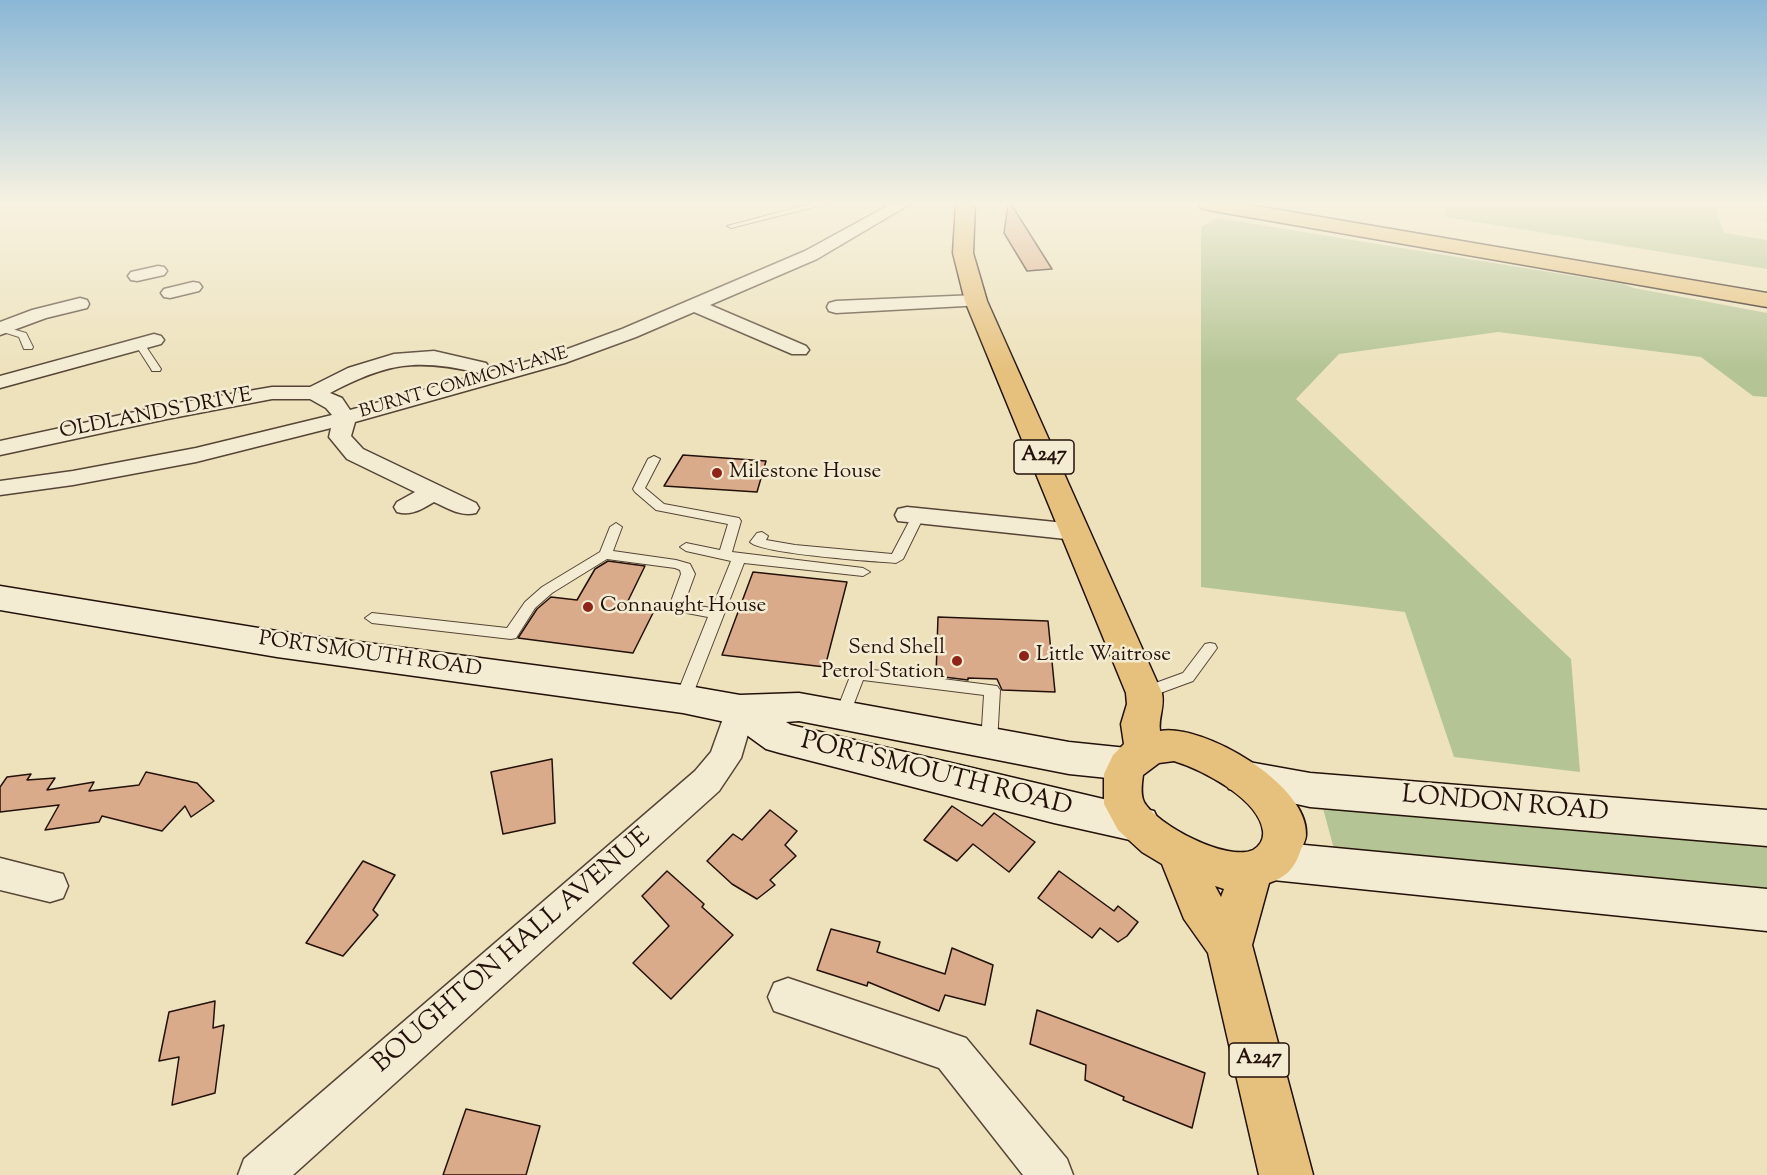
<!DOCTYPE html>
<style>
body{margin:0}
canvas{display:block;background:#ede2bc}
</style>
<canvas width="1767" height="1175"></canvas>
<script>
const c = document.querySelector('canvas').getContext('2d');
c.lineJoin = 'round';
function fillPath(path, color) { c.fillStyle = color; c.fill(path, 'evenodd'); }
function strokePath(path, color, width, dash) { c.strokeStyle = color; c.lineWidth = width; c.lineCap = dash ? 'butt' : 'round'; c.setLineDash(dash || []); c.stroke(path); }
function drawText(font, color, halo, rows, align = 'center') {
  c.font = font + ' "Sorts Mill Goudy",serif'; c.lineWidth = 5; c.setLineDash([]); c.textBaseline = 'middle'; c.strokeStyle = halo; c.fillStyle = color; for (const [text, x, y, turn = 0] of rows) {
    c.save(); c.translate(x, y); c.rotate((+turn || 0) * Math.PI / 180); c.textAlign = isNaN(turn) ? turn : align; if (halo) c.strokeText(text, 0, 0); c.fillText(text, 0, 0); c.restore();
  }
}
fillPath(new Path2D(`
 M1445,204H1714L1724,233L1767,240V269L1445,217Z
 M1217,218L1623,284L1634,288L1767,313V397L1753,396L1701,357L1498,332L1339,354L1296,399L1571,659L1580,772L1454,757L1405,612L1201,587V227Z
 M1321,801L1767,842V888L1334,849Z`), '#b4c494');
const building = new Path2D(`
 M1008,204H1011L1052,269L1027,271L1004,233Z
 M683,455L766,461L757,492L664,486Z
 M608,561L645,566L626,605L655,609L633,653L518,638L537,609L551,597L577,600L595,569Z
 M753,572L847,582L825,667L722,655Z
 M938,617L1048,621L1055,692L1002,690L997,679L968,678V680L936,676Z
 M552,759L555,823L503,834L491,772Z
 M146,772L197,783L214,801L191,817L185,806L162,831L102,816L99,822L45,830L59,805L0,812V787L7,777L31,774L27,780L55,778L47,790L94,782L89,791L139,785Z
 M952,806L982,826L994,813L1035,842L1009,872L973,844L957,861L924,840Z
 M770,810L797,831L785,845L796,856L770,880L775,885L757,899L732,884L707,861L733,834L742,840Z
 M363,861L395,875L373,910L378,915L343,956L306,943Z
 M667,871L704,904L702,907L733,935L671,999L633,963L669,926L642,896Z
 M1059,871L1114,911L1118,906L1138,922L1127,936L1118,942L1100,928L1092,938L1038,898Z
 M831,929L880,942L877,952L945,974L952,948L993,965L985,1005L945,995L939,1011L868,982L867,986L817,970Z
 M215,1001L213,1028L224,1025L215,1093L172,1105L179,1057L159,1061L169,1012Z
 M1037,1010L1205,1073L1192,1128L1123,1100L1124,1097L1085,1080L1086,1065L1030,1044Z
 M466,1109L540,1126L526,1175H443Z`);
fillPath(building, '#daab8a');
strokePath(building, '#23110a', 1.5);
const service = new Path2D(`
 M810,204H826L731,228L727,226Z
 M2,326L26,333L33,347L32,349H24L19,337L0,331V327Z
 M140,341L143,342L161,369L160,371H152L151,369L135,344Z
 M654,456L660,459L645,488L664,504L739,518L741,521L732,552L863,568L870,572L863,576L744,563L691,699L688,703L683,705L678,703L675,699L708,617L671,610L669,607L681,574L680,570L675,568L607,559L552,593L535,608L516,638L511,639L372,623L365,618L372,613L507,628L525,602L542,587L600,552L610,527L616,523L622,527L613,551L676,560L690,564L695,574L684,604L712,608L731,561L686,551L680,547L686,543L720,550L728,524L656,510L635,492L633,489L648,459Z
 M918,512L924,516L903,559L896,563C873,561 761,554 750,542L757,533L762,532L768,536L766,540L795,545L892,554L912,516Z
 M1210,643L1215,644L1217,648L1193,681L1144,699L1139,697L1136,693L1139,689L1183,673L1205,644Z
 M858,668L997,686L1000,690L997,743L995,747L989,749L983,747L981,743L984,695L863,680L848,719L843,721L838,719L835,715L851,674L853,670Z`);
const minor = new Path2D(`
 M891,204H910L817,259L710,305L806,346L809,350L806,354H792L694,312L636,337L565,363L355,422L351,436L363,449L476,503L479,508L476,513C460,517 448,508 434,502C422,509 412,516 397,512L394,507L397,502L415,492L347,459L329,437L331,428L196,462L73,485L0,495V481L73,471L196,448L332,415L326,408L310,399H272L167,419L0,455V441L167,405L272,387H310L348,368L394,354L434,351L486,363L489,367L486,371L479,373C416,358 387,363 330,393L342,398L350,410L551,355L622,329L805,251Z
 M158,266L164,267L167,271L164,275L137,281L131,280L128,276L131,272Z
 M193,282L199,283L202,287L199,291L170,298L164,297L161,293L164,289Z
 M976,295L983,297L985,301L983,305L836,313L829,311L827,307L829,303L836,301Z
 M80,298L87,300L89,304L87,308L46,318L0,335V322L32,310Z
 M154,334L161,336L164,340L161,344L0,388V376Z
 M907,507L1075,524L1084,526L1088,532L1084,538L1075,540L898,521L895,515L898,509Z
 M740,698L751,702L755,710L741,758L719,791L293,1175H238L244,1159L695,771L711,752L729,702Z
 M0,858L63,874L68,886L63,898L50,902L0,890Z
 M788,978L966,1038L1067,1159L1073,1175H1023L939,1068L774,1011L768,997L774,983Z`);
const secondary = new Path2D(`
 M0,586L277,631L683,685L740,695L799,693L1069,742L1127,748L1141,753L1147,764L1141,775L1127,780L1069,774L799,721L786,722L791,725L1154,811L1160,824L1154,837L1139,842L1054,823L780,753L766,749L730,723L683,713L277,657L0,610Z
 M1243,761L1310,773L1767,810V846L1310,807L1229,789L1223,777L1229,765Z
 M1273,842L1767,889V931L1273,880L1258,875L1251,861L1258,847Z`);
const primary = new Path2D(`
 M956,204H975L973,253L987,301L1162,693C1165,708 1158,717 1160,731C1203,723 1309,785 1306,835C1306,840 1302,847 1300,852C1294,869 1286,877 1269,883L1252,945L1313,1175H1259L1208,953L1184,919L1162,864L1142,852L1118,830L1104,804V774L1113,755L1124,744L1121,724L1127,704L1126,693L965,301L953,253ZM1174,761C1203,770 1259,799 1263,831C1264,839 1260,846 1253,850C1227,862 1157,825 1144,802C1140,794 1142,783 1143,775L1159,763ZM1215,886L1224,889L1221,897Z`);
const trunk = new Path2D(`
 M1199,204H1244L1767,293V307L1208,210L1201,208Z`);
strokePath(service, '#564536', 2);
strokePath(minor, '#564536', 3);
strokePath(secondary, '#23110a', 3);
strokePath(primary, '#23110a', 3);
strokePath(trunk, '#23110a', 3);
fillPath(service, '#f3ecd3');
fillPath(minor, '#f3ecd3');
fillPath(secondary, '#f3ecd3');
fillPath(primary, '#e6c17e');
fillPath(trunk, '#e6c17e');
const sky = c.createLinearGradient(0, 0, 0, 369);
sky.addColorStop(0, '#8ab7d6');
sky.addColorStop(0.55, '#f7f2e1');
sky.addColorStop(1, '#f7f2e100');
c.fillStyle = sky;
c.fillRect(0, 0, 1767, 369);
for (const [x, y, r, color] of [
 [717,473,6,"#8f2418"],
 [588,607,6,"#8f2418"],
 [1024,656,6,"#8f2418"],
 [957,661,6,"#8f2418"]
]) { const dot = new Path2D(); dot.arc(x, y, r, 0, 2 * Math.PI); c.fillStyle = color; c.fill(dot); strokePath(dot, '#f3ecd3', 2); }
drawText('18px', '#23110a', '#f3ecd3', [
 ["BURNT COMMON LANE",464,384,-16]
]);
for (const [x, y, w] of [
 [1044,457,60],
 [1259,1060,60]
]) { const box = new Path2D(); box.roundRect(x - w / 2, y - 17, w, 34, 4.5); c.fillStyle = '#f3ecd3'; c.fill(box); strokePath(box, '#23110a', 1.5); }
drawText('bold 20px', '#23110a', null, [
 ["A247",1044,457],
 ["A247",1259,1060]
]);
drawText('21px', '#23110a', '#f3ecd3', [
 ["OLDLANDS DRIVE",156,415,-11],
 ["PORTSMOUTH ROAD",370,656,8]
]);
drawText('21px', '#23110a', '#f3ecd3', [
 ["Milestone House",729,473],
 ["Connaught House",600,607],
 ["Send Shell",945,649,"right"],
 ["Petrol Station",945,673,"right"],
 ["Little Waitrose",1036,656]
], 'left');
drawText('26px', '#23110a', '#f3ecd3', [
 ["PORTSMOUTH ROAD",936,776,14],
 ["LONDON ROAD",1505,806,5],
 ["BOUGHTON HALL AVENUE",513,952,-41]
]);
</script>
